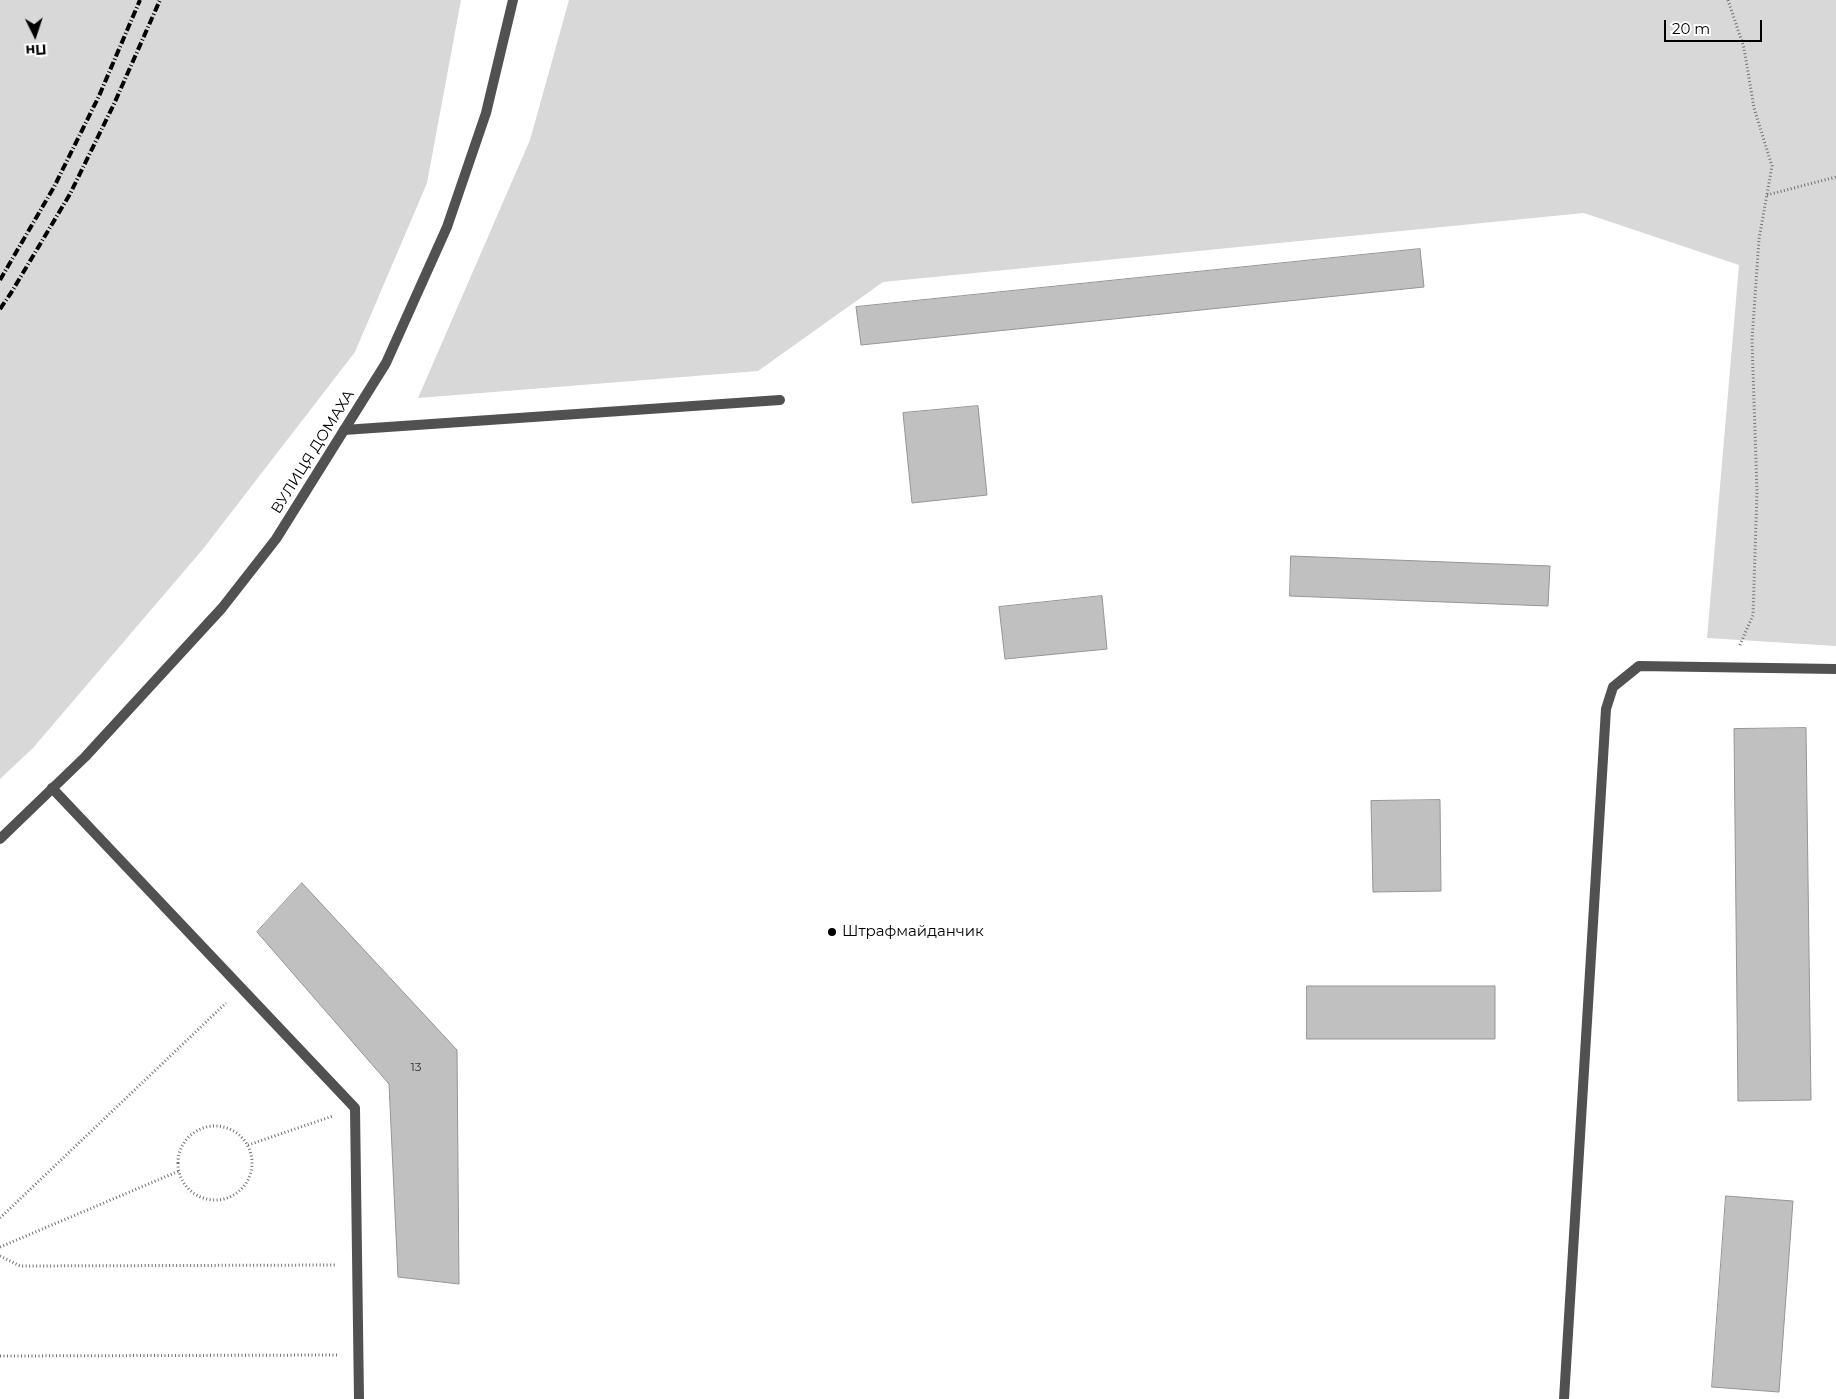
<!DOCTYPE html>
<meta charset="utf-8">
<style>
body{margin:0}
#map{position:relative;width:1836px;height:1399px;overflow:hidden;background:#fff;font-family:Montserrat,sans-serif}
canvas{display:block}
.north{position:absolute;left:10px;top:10px;width:50px;height:50px;-webkit-text-stroke:4px #fff;paint-order:stroke;rotate:176deg;font-size:14px;font-weight:700;line-height:20px;text-align:center;color:#000}
.north::after{content:'';display:block;margin:auto;width:18px;height:22px;background:#000;clip-path:polygon(50% 0,100% 100%,50% 72%,0 100%)}
.scale{position:absolute;left:1664px;top:20px;width:98px;height:22px;box-sizing:border-box;border:2px solid #000;border-top:0;padding-left:6px;font-size:15px;line-height:18px;white-space:nowrap;color:#000;-webkit-text-stroke:4px #fff;paint-order:stroke}
</style>
<div id="map">
<canvas width="1836" height="1399"></canvas>
<div class="north">Пн</div>
<div class="scale">20 m</div>
</div>
<script>
const c = document.querySelector('canvas').getContext('2d');
c.lineJoin = 'round';
function fillPath(path, color) { c.fillStyle = color; c.fill(path, 'evenodd'); }
function strokePath(path, color, width, dash) { c.strokeStyle = color; c.lineWidth = width; c.lineCap = dash ? 'butt' : 'round'; c.setLineDash(dash || []); c.stroke(path); }
function drawText(font, color, halo, rows, align = 'center') {
  c.font = font + ' Montserrat,sans-serif'; c.lineWidth = 4.5; c.setLineDash([]); c.textBaseline = 'middle'; c.strokeStyle = halo; c.fillStyle = color; for (const [text, x, y, turn = 0] of rows) {
    c.save(); c.translate(x, y); c.rotate((+turn || 0) * Math.PI / 180); c.textAlign = isNaN(turn) ? turn : align; if (halo) c.strokeText(text, 0, 0); c.fillText(text, 0, 0); c.restore();
  }
}
fillPath(new Path2D(`
 M0,0H461L427,183L355,352L203,549L33,748L0,779Z
 M569,0H1836V646L1707,638L1739,265L1584,213L883,282L758,371L418,398L530,140Z`), '#d8d8d8');
const building = new Path2D(`
 M1420,249L1424,287L861,345L856,307Z
 M978,406L987,495L912,503L903,413Z
 M1291,556L1550,566L1548,606L1290,596Z
 M1102,596L1107,649L1005,659L999,607Z
 M1806,728L1811,1100L1738,1101L1734,729Z
 M1440,800L1441,891L1373,892L1371,801Z
 M302,883L457,1050L459,1284L398,1277L389,1084L257,932Z
 M1307,986H1495V1039H1307Z
 M1726,1196L1793,1201L1779,1392L1712,1387Z`);
fillPath(building, '#c0c0c0');
strokePath(building, '#959595', 1);
strokePath(new Path2D(`
 M1728,0L1744,48L1754,108L1772,166L1759,239L1752,340L1757,492L1753,615L1739,647
 M1767,195L1836,177
 M178 1163a37 37 0 1 1 74 0a37 37 0 1 1-74 0Z
 M248,1145L333,1116
 M0,1218L226,1003
 M0,1247L179,1171
 M0,1256L20,1266L336,1265
 M0,1356L337,1355`), '#737373', 3, [1, 2.5]);
strokePath(new Path2D(`
 M344,430L780,400
 M52,788L355,1108L359,1399`), '#515151', 10);
strokePath(new Path2D(`
 M0,839L85,757L222,608L276,539L386,363L447,227L486,113L513,0
 M1564,1399L1606,709L1613,687L1639,666L1836,669`), '#515151', 10);
strokePath(new Path2D(`
 M0,280L54,187L99,96L140,0
 M0,309L11,293L70,194L114,104L160,0`), '#000', 4, [8, 2.5, 1, 2.5]);
for (const [x, y, r, color] of [
 [832,932,5,"#000"]
]) { const dot = new Path2D(); dot.arc(x, y, r, 0, 2 * Math.PI); c.fillStyle = color; c.fill(dot); strokePath(dot, '#fff', 2); }
drawText('12px', '#303030', null, [
 ["13",416,1067]
]);
drawText('15px', '#000', '#fff', [
 ["ВУЛИЦЯ ДОМАХА",313,452,-58]
]);
drawText('15px', '#000', '#fff', [
 ["Штрафмайданчик",842,932]
], 'left');
</script>
